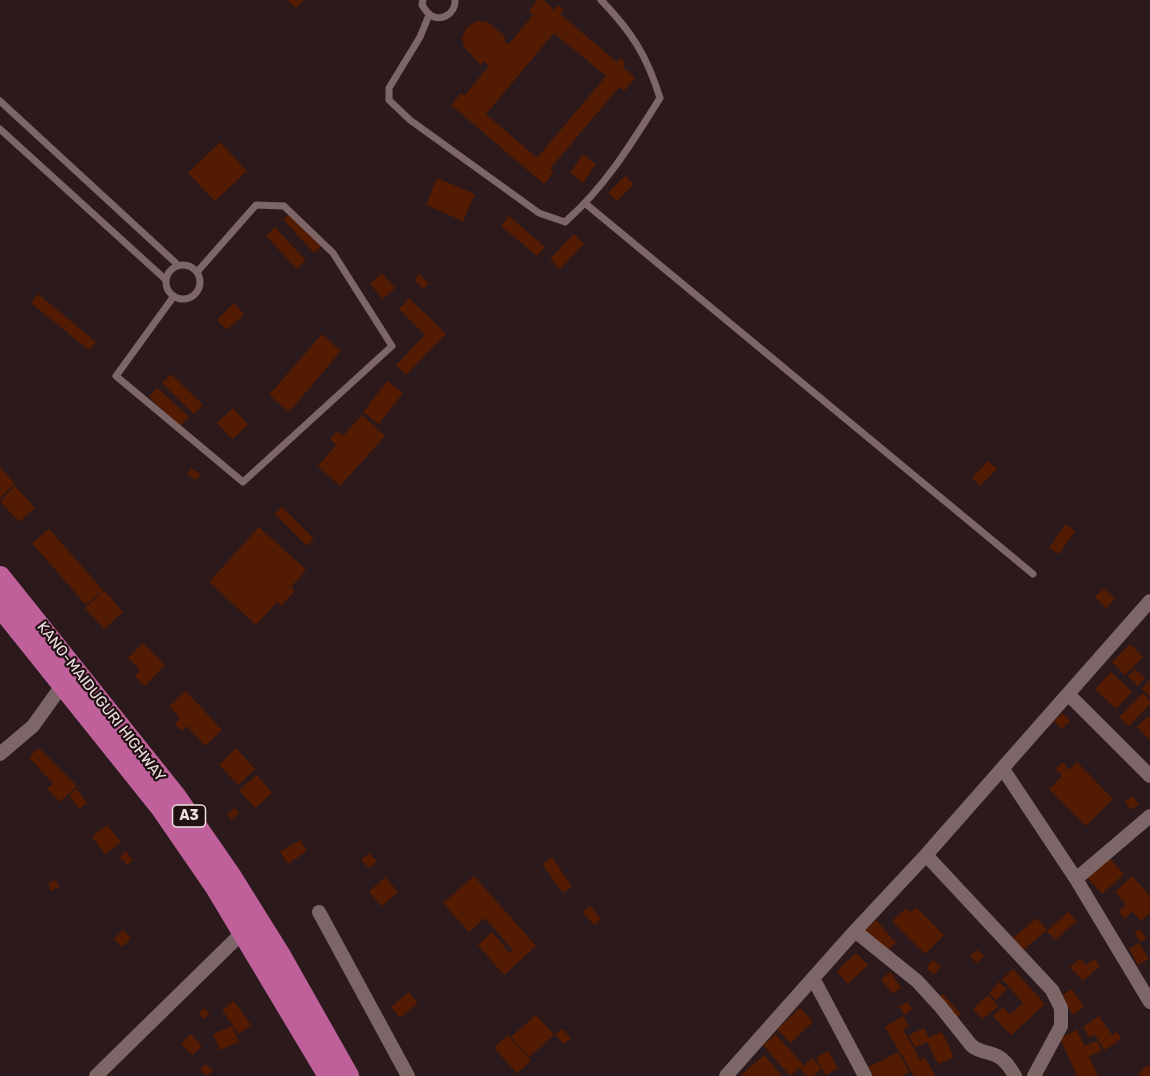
<!DOCTYPE html>
<style>
body{margin:0}
canvas{display:block;background:#2b191b}
</style>
<canvas width="1150" height="1076"></canvas>
<script>
const c = document.querySelector('canvas').getContext('2d');
c.lineJoin = 'round';
function fillPath(path, color) { c.fillStyle = color; c.fill(path, 'evenodd'); }
function strokePath(path, color, width, dash) { c.strokeStyle = color; c.lineWidth = width; c.lineCap = dash ? 'butt' : 'round'; c.setLineDash(dash || []); c.stroke(path); }
function drawText(font, color, halo, rows, align = 'center') {
  c.font = font + ' Rubik,sans-serif'; c.lineWidth = 4.5; c.setLineDash([]); c.textBaseline = 'middle'; c.strokeStyle = halo; c.fillStyle = color; for (const [text, x, y, turn = 0] of rows) {
    c.save(); c.translate(x, y); c.rotate((+turn || 0) * Math.PI / 180); c.textAlign = isNaN(turn) ? turn : align; if (halo) c.strokeText(text, 0, 0); c.fillText(text, 0, 0); c.restore();
  }
}
fillPath(new Path2D(`
 M287,0H304L296,8Z
 M538,0H543L554,10L558,6L561,7L563,10L560,14L617,62L620,59L623,60L625,63L623,67L635,77L624,91L619,87L550,169L554,172L544,184L451,105L461,93L464,96L489,66L484,61L481,65L464,47L462,37L467,27L477,21L488,22L506,38L504,40L508,45L533,15L529,11ZM554,33L606,76L537,158L486,114Z
 M220,142L247,171L215,201L188,173Z
 M583,154L596,164L583,183L570,173Z
 M625,176L634,184L617,201L608,193Z
 M437,178L475,194L463,221L426,205Z
 M291,212L322,246L314,253L283,219Z
 M509,216L545,247L537,256L501,226Z
 M275,227L306,261L297,269L266,236Z
 M574,234L584,244L560,269L550,259Z
 M382,273L395,288L383,299L370,284Z
 M419,274L429,283L424,289L414,280Z
 M38,294L96,342L89,350L31,303Z
 M409,298L446,334L406,375L396,365L425,335L399,309Z
 M234,303L244,314L227,330L217,320Z
 M322,334L341,351L289,412L269,395Z
 M171,374L203,405L194,414L162,383Z
 M387,381L403,393L379,424L363,412Z
 M157,388L189,417L180,427L149,397Z
 M233,408L248,425L232,439L217,423Z
 M362,415L385,436L340,486L318,466L336,445L330,439L337,431L343,436Z
 M988,461L997,469L980,486L972,478Z
 M0,467L15,484L0,498Z
 M191,468L200,474L197,480L187,475Z
 M15,486L35,508L19,522L0,501Z
 M282,507L314,539L307,546L275,514Z
 M1066,524L1075,531L1059,554L1049,548Z
 M259,527L306,570L291,587L295,591L281,606L277,602L256,625L209,582Z
 M49,529L103,590L86,605L32,543Z
 M1103,588L1115,599L1106,608L1095,597Z
 M104,590L123,612L104,629L85,608Z
 M143,643L165,665L145,686L135,676L140,670L128,658Z
 M1130,644L1143,657L1125,675L1112,662Z
 M1135,669L1145,678L1138,686L1128,677Z
 M1111,672L1132,692L1116,709L1095,689Z
 M1150,680V696L1142,689Z
 M186,691L222,730L205,746L187,726L181,731L175,723L180,718L169,706Z
 M1143,693L1150,700V704L1129,726L1119,717Z
 M1062,713L1070,721L1062,729L1054,721Z
 M1148,716L1150,718V740L1137,727Z
 M39,748L77,786L60,802L47,789L53,784L29,757Z
 M236,748L255,769L238,785L219,765Z
 M1062,762L1069,770L1077,762L1113,799L1086,826L1049,789L1062,776L1056,769Z
 M257,775L272,793L255,808L239,790Z
 M77,789L87,803L79,809L69,795Z
 M1132,796L1139,804L1131,810L1125,802Z
 M235,808L239,813L231,820L227,814Z
 M107,825L121,842L105,854L92,837Z
 M300,840L307,851L288,864L280,852Z
 M126,851L133,860L127,865L120,857Z
 M369,853L377,861L369,868L361,860Z
 M552,857L572,887L563,893L542,864Z
 M1108,857L1124,874L1102,894L1086,876Z
 M474,876L536,946L504,975L478,945L492,932L510,953L513,950L485,918L469,932L443,903Z
 M1132,876L1150,896V913L1141,921L1132,911L1125,919L1118,912L1126,905L1115,892Z
 M385,877L398,892L382,906L369,892Z
 M56,880L59,887L51,891L48,883Z
 M590,906L601,919L594,925L583,912Z
 M916,907L944,935L925,954L892,921L906,908L911,913Z
 M1068,912L1077,921L1055,940L1047,931Z
 M1037,918L1047,930L1023,950L1013,938Z
 M876,920L896,943L883,954L863,932Z
 M1140,929L1146,938L1141,942L1134,933Z
 M123,930L131,939L122,947L114,939Z
 M1139,943L1149,959L1138,965L1129,949Z
 M978,950L984,957L976,963L970,955Z
 M856,953L868,965L848,984L837,971Z
 M1080,959L1086,965L1094,959L1100,966L1083,981L1070,967Z
 M933,960L941,967L934,975L926,968Z
 M1013,969L1045,1004L1011,1035L993,1016L1003,1007L1010,1015L1023,1003L1002,979Z
 M890,972L901,988L893,994L881,979Z
 M999,982L1007,989L996,1000L989,993Z
 M1072,989L1084,1007L1073,1015L1061,996Z
 M409,992L418,1003L400,1018L391,1007Z
 M943,994L961,1014L951,1022L934,1002Z
 M988,995L998,1006L983,1019L973,1009Z
 M234,1001L251,1025L239,1034L222,1010Z
 M907,1002L912,1009L905,1015L899,1007Z
 M204,1008L210,1014L204,1019L199,1013Z
 M800,1008L813,1022L790,1043L777,1029Z
 M536,1015L554,1035L529,1057L511,1037Z
 M903,1016L909,1026L903,1029L920,1060L925,1058L935,1075L934,1076H914L885,1027Z
 M1099,1016L1112,1035L1117,1032L1121,1039L1105,1050L1094,1034L1089,1037L1083,1027Z
 M232,1026L239,1042L220,1050L213,1034Z
 M924,1028L929,1038L942,1032L954,1057L938,1064L927,1042L915,1047L909,1035Z
 M563,1029L571,1039L564,1044L555,1034Z
 M1077,1030L1084,1046L1097,1041L1102,1051L1089,1056L1098,1076H1077L1060,1038Z
 M191,1034L202,1046L192,1055L181,1043Z
 M776,1034L803,1065L790,1076L763,1045Z
 M508,1035L531,1061L517,1073L494,1048Z
 M828,1051L838,1068L826,1075L816,1058Z
 M898,1052L909,1072L902,1076H873L869,1067Z
 M764,1055L782,1076H740Z
 M813,1058L821,1069L813,1076H807L800,1068Z
 M206,1064L213,1070L207,1076L200,1070Z
 M1147,1065L1150,1068V1076H1140L1138,1074Z`), '#531b01');
strokePath(new Path2D(`
 M423,0L422,5C424,8 426,11 428,13C439,24 456,14 455,0
 M429,15L420,37L389,88V100L410,120L539,213L565,222C605,187 632,143 660,98C647,56 632,32 601,0
 M0,101L178,265
 M0,129L166,280
 M586,204L1033,574
 M166 282a17 17 0 1 1 34 0a17 17 0 1 1-34 0Z
 M174,296L116,376L243,482L392,346L333,253L284,206L256,205L197,272`), '#7c6668', 7);
strokePath(new Path2D(`
 M1069,695L1150,776
 M0,754L33,726L63,684
 M1003,769L1076,879L1150,1002
 M926,855L1052,990L1061,1008V1026L1034,1076
 M1076,879L1150,816
 M319,912L408,1076
 M855,931L917,981L940,1006L971,1045C979,1053 989,1051 999,1057C1006,1061 1011,1069 1015,1076
 M814,980L865,1076
 M96,1076L243,932
 M726,1076L855,931L926,855L1150,601`), '#7c6668', 14);
strokePath(new Path2D(`
 M0,577L175,796L231,877L279,954L348,1076
 M0,606L161,807L216,887L329,1076`), '#bf609a', 22);
for (const [x, y, w] of [
 [189,816,33]
]) { const box = new Path2D(); box.roundRect(x - w / 2, y - 11, w, 22, 4.5); c.fillStyle = '#211012'; c.fill(box); strokePath(box, '#ede0e1', 1.5); }
drawText('bold 14px', '#ede0e1', null, [
 ["A3",189,816]
]);
drawText('15px', '#ede0e1', '#211012', [
 ["KANO-MAIDUGURI HIGHWAY",101,702,52]
]);
</script>
